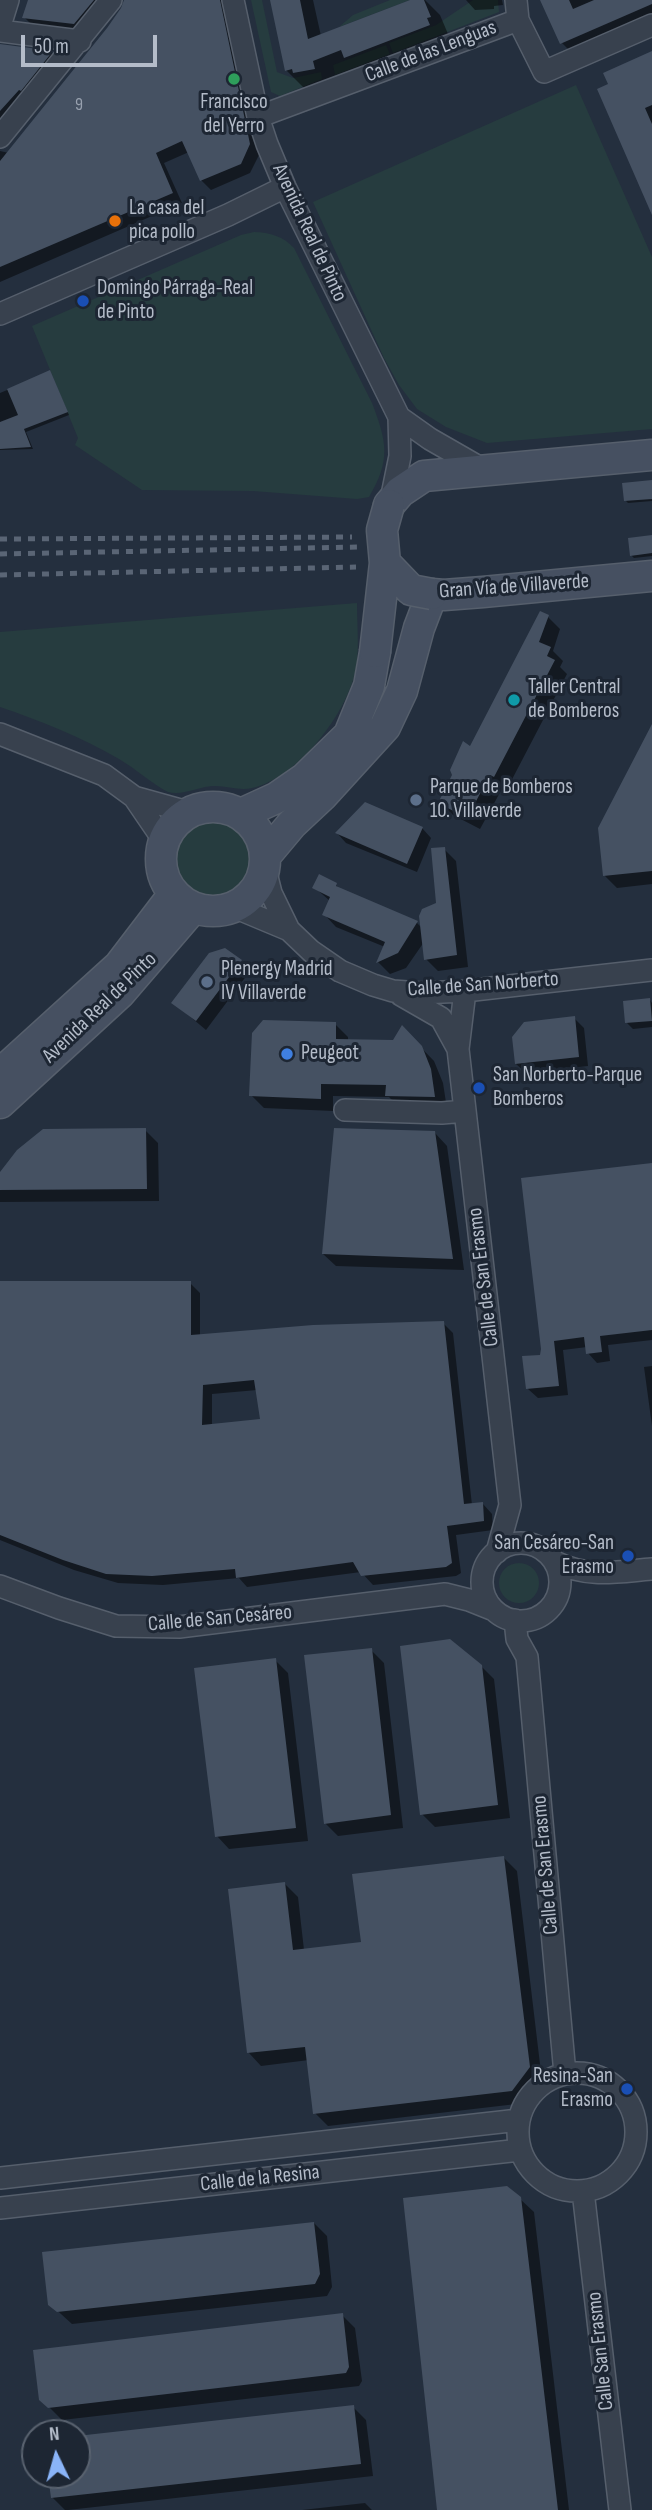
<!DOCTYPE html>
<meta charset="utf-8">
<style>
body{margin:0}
#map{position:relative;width:652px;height:2510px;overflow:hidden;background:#242f3e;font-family:"Sofia Sans Condensed",sans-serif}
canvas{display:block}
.north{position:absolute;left:21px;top:2419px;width:70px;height:70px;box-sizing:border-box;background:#1d2633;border:2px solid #59626f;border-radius:50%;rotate:355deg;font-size:19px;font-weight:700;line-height:28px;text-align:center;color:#b4bcc9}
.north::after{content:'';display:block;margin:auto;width:24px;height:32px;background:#8ab4f8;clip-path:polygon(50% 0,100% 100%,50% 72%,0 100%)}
.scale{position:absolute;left:21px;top:35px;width:136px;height:32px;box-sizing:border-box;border:4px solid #b4bcc9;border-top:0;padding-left:9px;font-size:21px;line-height:24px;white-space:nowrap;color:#b4bcc9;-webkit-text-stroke:5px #1d2633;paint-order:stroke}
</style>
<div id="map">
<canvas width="652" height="2510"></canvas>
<div class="north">N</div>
<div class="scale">50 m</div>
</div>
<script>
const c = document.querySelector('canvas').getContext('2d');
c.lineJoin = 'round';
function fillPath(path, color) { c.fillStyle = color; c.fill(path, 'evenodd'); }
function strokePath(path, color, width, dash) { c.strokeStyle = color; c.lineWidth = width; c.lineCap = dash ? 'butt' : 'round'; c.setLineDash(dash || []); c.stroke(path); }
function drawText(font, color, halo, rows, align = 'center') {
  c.font = font + ' "Sofia Sans Condensed",sans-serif'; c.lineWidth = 6; c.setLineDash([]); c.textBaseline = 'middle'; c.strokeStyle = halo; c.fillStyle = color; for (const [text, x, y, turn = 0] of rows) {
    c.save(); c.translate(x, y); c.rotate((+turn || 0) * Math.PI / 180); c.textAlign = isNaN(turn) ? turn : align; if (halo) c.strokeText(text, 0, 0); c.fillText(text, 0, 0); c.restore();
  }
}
fillPath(new Path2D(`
 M251,0H262L277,72L293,78L321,72L322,79L280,96L271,92Z
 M390,0H410L339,27L353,15Z
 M473,0H498L499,12L393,53L389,43L436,25Z
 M386,45L390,54L335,75L333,65Z
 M576,85L652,257V429L487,443L446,427L417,409L399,385L384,358L313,202Z
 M254,232C270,232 284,237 294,248L372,403C387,442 391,460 369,497L357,499L253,491L142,490L75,445L78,438L32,326L241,235Z
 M357,603C357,623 359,643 357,662C352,708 299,778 252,788C240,791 228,786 215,786C199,786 184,796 168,792C151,783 136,769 119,759C81,737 41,721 0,707V632Z
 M171 861a42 42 0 1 1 84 0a42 42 0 1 1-84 0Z
 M499 1583a20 20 0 1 1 40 0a20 20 0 1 1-40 0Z`), '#263c3f');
fillPath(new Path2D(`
 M29,0H112L85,33L34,27L24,17Z
 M125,0H226L259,155L250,173L211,190L201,180L189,152L164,163L182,203L0,282V151L9,153L91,50L126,3Z
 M271,0H313L321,36L415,0H425L440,15L448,34L444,36L447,43L364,75L357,68L330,78L332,86L304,88L286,70Z
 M466,0H502L503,5L494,6V9L475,10Z
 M542,0H652V28L579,60L562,43Z
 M0,46L52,53L61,62L0,132Z
 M652,53V210L610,85Z
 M50,372L69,415L26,432L33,449L0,450V393Z
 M652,482V501L628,503L626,501Z
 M652,537V556L634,558L631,555Z
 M548,617L560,629L553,651L563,661L560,667L567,674L507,789L503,787L480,829L453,815L440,803Z
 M652,728V884L617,888L605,876Z
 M422,828L431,838L417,872L346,843L337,833Z
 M444,849L456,861L468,967L438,971L426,959L424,942L406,968L390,974L378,962L385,947L336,927L324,914L330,901L314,887L336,885L340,890L417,923L422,928L438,904Z
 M241,962L250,971L206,1030L174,1003Z
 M650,1000L652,1003V1027L633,1029L627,1023Z
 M574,1018L584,1028L588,1066L526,1073L516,1064Z
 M335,1024L348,1037V1041L394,1042L402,1028L434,1061L443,1083L447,1109L400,1108L389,1097L333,1096V1111L264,1108L251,1095Z
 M145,1130L158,1143L159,1201L0,1202V1175Z
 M435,1133L447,1146L464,1270L336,1266L323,1254Z
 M652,1165V1340L608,1345L610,1361L597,1363L588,1353L587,1347L563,1350L568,1395L538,1398L528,1389L541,1356Z
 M0,1282L190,1283L200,1293V1336L443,1323L453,1333L472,1505L483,1504L492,1514L493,1530L456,1535L461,1573L456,1576L373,1585L361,1572L247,1587L239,1578L163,1585L118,1583L74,1570L0,1540ZM257,1390L262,1421L212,1426V1394Z
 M652,1366V1426L644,1367Z
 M371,1650L384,1663L403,1828L338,1836L325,1823Z
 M275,1660L288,1673L308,1841L229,1849L217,1836Z
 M481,1666L494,1679L510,1818L435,1827L422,1814Z
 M504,1858L517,1871L542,2081L525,2103L328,2126L315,2113L309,2060L261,2066L249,2053L285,1884L298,1897L304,1950L363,1944Z
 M520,2199L534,2212L569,2510H438Z
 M314,2223L327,2236L332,2287L327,2296L72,2324L50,2304Z
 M342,2315L355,2328L362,2381L359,2386L62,2420L41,2399Z
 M353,2407L366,2420L373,2476L68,2510H65L52,2497L50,2475H77V2438Z
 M365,2503L372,2510H302Z`), '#0007');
fillPath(new Path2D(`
 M28,0H94L74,24L22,18Z
 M124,0H220L250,144L241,164L200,181L182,141L156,153L173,193L0,267V161L107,28L121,8Z
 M270,0H300L308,39L410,0H424L431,17L427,18L430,25L344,58L341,50L313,61L315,69L293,73L292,69L285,71Z
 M540,0H569L573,9L594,0H652V4L560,44Z
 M0,44L53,51L21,91L19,90L0,111Z
 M652,51V105L645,108L652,124V215L597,89L608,84L603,73Z
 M50,370L68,412L24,429L31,447L0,449V422L18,415L7,389Z
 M652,480V499L624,501L622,483Z
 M652,535V553L630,556L628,538Z
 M540,611L549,615L539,642L551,647L547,656L555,660L494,777L490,775L467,818L438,803L452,775L450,770L463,741L470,746Z
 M652,724V871L603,876L598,828Z
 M365,802L423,827L407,864L335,833Z
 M445,847L457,955L424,960L419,916L422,909L436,903L431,848Z
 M319,874L337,883L336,886L418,921L398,953L376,963L385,942L322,915L330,897L312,888Z
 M225,948L242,960L196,1021L171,1003L209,953Z
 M650,998L652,1021L625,1023L623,1001Z
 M575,1016L579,1057L515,1064L512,1037L524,1022Z
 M263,1020L336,1022V1039L393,1040L402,1025L422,1046L431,1069L435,1097L385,1096L386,1085L321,1084V1099L249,1096L252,1033Z
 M146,1128L147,1189L0,1190V1172L17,1150L43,1129Z
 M334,1128L435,1131L453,1259L322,1254Z
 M652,1163V1330L600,1336L602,1352L586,1354L584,1337L554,1341L559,1386L526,1389L522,1356L540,1355L541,1349L521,1178Z
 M0,1281H191V1335L313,1325L444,1321L464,1504L483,1502L484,1521L447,1526L452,1563L446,1567L361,1576L353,1562L236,1578L235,1569L152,1576L106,1574L63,1560L0,1535ZM254,1380L260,1419L202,1425L203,1385Z
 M450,1639L482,1665L498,1805L420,1815L400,1646Z
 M372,1648L391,1815L324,1824L304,1655Z
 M276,1658L296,1828L215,1837L194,1668Z
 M504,1856L530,2067L512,2091L313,2114L305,2047L247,2053L228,1889L285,1882L293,1950L361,1942L352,1874Z
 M507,2186L521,2197L558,2510H437L403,2198Z
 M314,2222L320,2274L315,2284L57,2312L48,2305L42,2252Z
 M343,2313L349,2367L346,2373L48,2408L39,2400L33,2350Z
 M354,2405L361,2464L51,2498L48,2475H77V2436Z`), '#455162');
const minor = new Path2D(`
 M233,0L258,117L267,144L285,187L399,417L400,456L390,505
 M516,0L518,20L544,72L652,25
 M0,26L8,0
 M0,31L80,41
 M258,117L518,20
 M0,137L111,0
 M0,314L228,215L285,187
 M399,417L430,439L484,470
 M0,734L104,775L134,797
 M164,841L134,797L188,812
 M265,869L271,893L289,930
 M234,907L289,930L311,951L340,971L373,985L393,991L421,993L465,991L652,970
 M465,991L458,1049L510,1505L497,1552
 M401,995L441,1018L458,1049
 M345,1110L442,1113L465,1111
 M482 1582a39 39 0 1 1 78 0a39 39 0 1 1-78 0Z
 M555,1562C589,1578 615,1572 652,1569
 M0,1586L59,1608L116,1626L179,1627L445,1594L469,1600L494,1610
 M515,1620L517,1639L527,1657L565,2074
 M518 2132a59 59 0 1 1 118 0a59 59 0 1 1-118 0Z
 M0,2178L519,2120
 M583,2191L620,2510
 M0,2208L520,2150`);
const secondary = new Path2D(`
 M389,505L400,492L424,476L652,455
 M161 859a52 52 0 1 1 104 0a52 52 0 1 1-104 0Z
 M241,814L276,798L305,778L349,735L369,686L375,652
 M266,855L292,824L323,795L385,727L402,691L419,628L432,594L444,595L483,592L652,576
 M0,1074L119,966L174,894
 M0,1103L120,993L193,908`);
strokePath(minor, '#565f6c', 24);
strokePath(secondary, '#565f6c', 33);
strokePath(minor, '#38414e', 21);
strokePath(secondary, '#465061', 30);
strokePath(new Path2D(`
 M0,539L352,537
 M0,554L357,547
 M0,575L356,567`), '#5a6575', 5, [7, 7]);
const secondaryBridge = new Path2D(`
 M385,563L411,590L432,594
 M375,652L385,563L382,530L389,505`);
strokePath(secondaryBridge, '#565f6c', 33, []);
strokePath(secondaryBridge, '#465061', 30);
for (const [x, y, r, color] of [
 [234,79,7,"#2e9e5b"],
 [115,221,7,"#e8710a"],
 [83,301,7,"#1a4fb4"],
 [514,700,7,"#0f9aa8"],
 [416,800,7,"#5c6f8a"],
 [207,982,7,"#5c6f8a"],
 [287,1054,7,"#3f7fe0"],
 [479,1088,7,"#1a4fb4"],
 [628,1556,7,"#1a4fb4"],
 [627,2089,7,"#1a4fb4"]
]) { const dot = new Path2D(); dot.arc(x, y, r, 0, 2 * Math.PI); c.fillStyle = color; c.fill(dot); strokePath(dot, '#1d2633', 2.5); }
drawText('18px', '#98a1af', null, [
 ["9",79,105]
]);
drawText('21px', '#b4bcc9', '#1d2633', [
 ["Calle de las Lenguas",431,52,-21],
 ["Avenida Real de Pinto",309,233,65],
 ["Gran Vía de Villaverde",514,587,-4],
 ["Calle de San Norberto",483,985,-4],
 ["Avenida Real de Pinto",100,1008,-44],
 ["Calle de San Erasmo",484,1277,-97],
 ["Calle de San Cesáreo",220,1619,-5],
 ["Calle de San Erasmo",546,1865,-95],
 ["Calle de la Resina",260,2179,-6],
 ["Calle San Erasmo",601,2351,-96]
]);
drawText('21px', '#b4bcc9', '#1d2633', [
 ["Francisco",234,103,"center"],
 ["del Yerro",234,127,"center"],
 ["La casa del",129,209],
 ["pica pollo",129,233],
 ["Domingo Párraga-Real",97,289],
 ["de Pinto",97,313],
 ["Taller Central",528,688],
 ["de Bomberos",528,712],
 ["Parque de Bomberos",430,788],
 ["10. Villaverde",430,812],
 ["Plenergy Madrid",221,970],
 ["IV Villaverde",221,994],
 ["Peugeot",301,1054],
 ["San Norberto-Parque",493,1076],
 ["Bomberos",493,1100],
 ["San Cesáreo-San",614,1544,"right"],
 ["Erasmo",614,1568,"right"],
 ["Resina-San",613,2077,"right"],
 ["Erasmo",613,2101,"right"]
], 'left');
</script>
